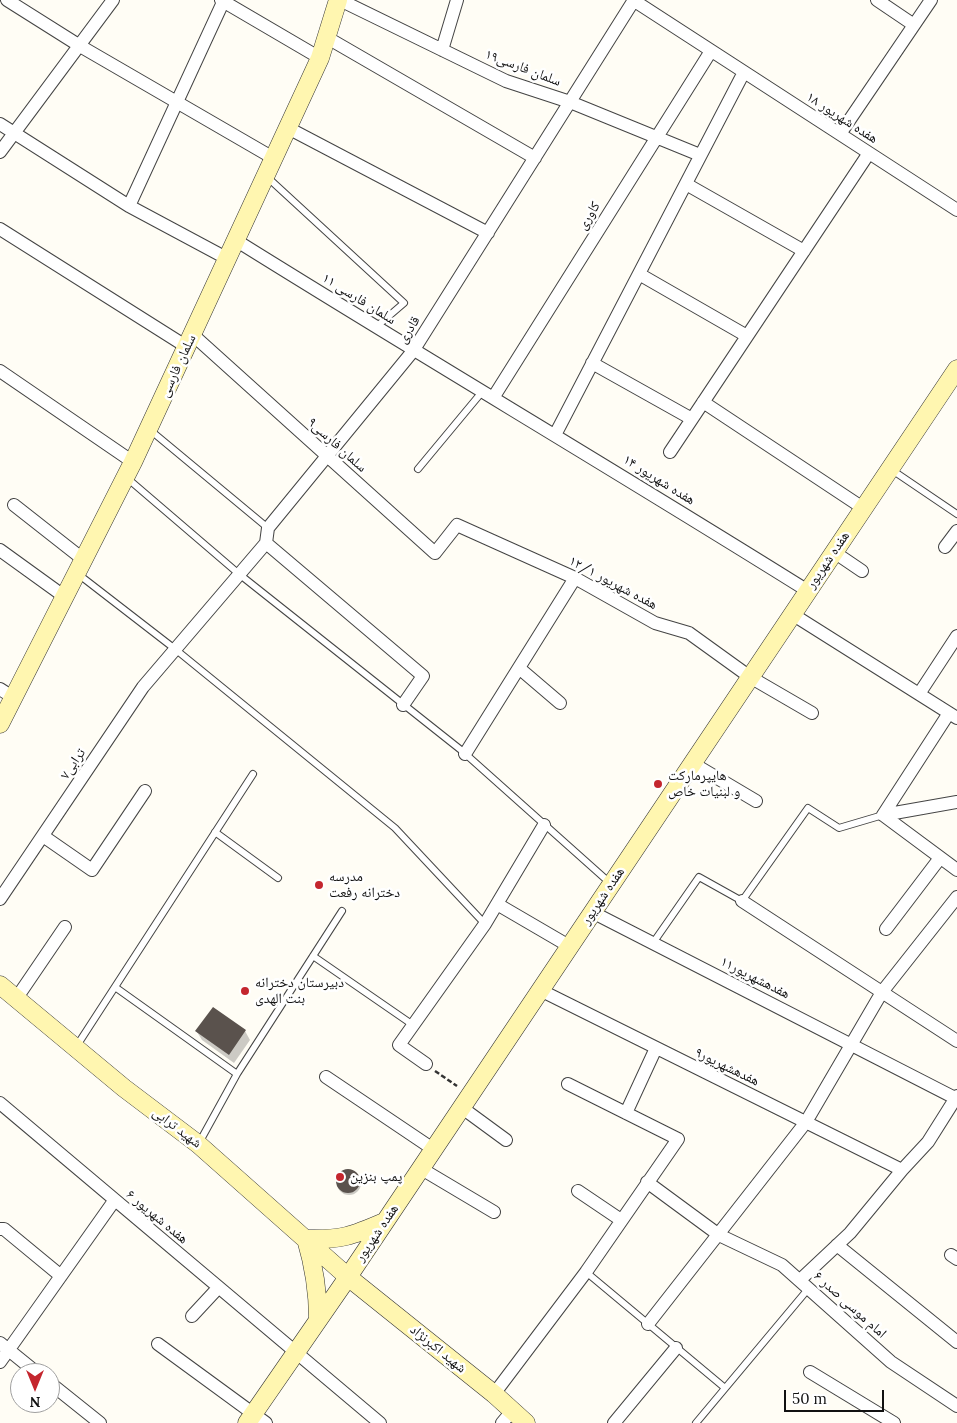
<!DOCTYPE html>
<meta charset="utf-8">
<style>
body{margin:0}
#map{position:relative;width:957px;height:1423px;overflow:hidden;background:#fffdf5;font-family:Lora,serif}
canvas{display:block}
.north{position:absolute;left:10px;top:1363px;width:50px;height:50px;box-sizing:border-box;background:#fff;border:1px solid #a0a0a0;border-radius:50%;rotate:180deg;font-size:14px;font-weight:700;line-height:20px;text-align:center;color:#111}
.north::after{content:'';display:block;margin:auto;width:18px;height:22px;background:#c4262e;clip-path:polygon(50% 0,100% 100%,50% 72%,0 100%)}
.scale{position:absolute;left:784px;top:1390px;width:100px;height:22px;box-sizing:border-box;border:2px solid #111;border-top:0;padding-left:6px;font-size:15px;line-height:18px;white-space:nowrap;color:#111;-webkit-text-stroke:4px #fff;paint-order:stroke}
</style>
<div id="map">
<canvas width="957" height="1423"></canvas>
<div class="north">N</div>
<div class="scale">50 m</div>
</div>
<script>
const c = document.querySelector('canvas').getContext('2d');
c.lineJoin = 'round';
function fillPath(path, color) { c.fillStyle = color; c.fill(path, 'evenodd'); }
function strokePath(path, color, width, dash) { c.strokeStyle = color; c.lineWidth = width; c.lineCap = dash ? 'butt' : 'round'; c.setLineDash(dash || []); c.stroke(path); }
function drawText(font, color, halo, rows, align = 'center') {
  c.font = font + ' Lora,"Noto Naskh Arabic",serif'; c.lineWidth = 5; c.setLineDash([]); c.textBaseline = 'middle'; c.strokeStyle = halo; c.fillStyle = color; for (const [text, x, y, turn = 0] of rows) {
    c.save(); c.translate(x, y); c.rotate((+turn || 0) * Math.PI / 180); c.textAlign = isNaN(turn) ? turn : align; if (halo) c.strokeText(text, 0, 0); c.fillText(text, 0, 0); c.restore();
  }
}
fillPath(new Path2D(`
 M213,1009L245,1031L250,1040L234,1063L202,1040L197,1032Z
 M337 1183a12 12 0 1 1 24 0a12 12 0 1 1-24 0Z`), '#0003');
fillPath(new Path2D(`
 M213,1007L246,1030L229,1055L195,1031Z
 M336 1181a12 12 0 1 1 24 0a12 12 0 1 1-24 0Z`), '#5a524d');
const lane = new Path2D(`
 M266,176L404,303L376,327
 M150,430L268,528
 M418,469L482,392
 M892,470L957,514
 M127,478L239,574L461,750L610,883
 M78,574L175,649L395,828L485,924
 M215,832L278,878
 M653,943L699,877L742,901L808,808L839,828L883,815
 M313,956L413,1025
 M115,987L237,1074
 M76,1047L253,774
 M199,1143L237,1074L342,911
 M586,1272L725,1388
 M696,1423L809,1288`);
const street = new Path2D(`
 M7,0L80,46L275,159
 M221,0L320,58
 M340,0L506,81L570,102L700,155
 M633,0L957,210
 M877,0L914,25
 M326,37L535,158
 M442,50L457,0
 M0,124L129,206L228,259
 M288,128L488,233
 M840,134L931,0
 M0,152L113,0
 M686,184L804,251
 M129,206L224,0
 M0,229L187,347
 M237,241C426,359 618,472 808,591
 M639,274L747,336
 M193,335L435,553L457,525L575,578L655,623L689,633L750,677L812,713
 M592,363L692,419
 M0,371L133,462
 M493,398L711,51
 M703,402L863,508
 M555,435L744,72
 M670,452L869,153
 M14,505L84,560
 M266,543L423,676L403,705
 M945,547L957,531
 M0,550L65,597
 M834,552L862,571
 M792,614L957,718
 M519,668L560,703
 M0,689L14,698
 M919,694L957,636
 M465,754L575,578
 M692,763L756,801
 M883,815L949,713
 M883,815L957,870
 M883,815L957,802
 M43,836L92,870L145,791
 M0,899L143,687L266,543L268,528L413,351L634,0
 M742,901L957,1041
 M497,904L569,946
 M592,912L957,1099
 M886,929L940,858
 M540,990L902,1170
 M16,999L65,927
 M426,1064L399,1045L485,924L544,825
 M326,1077L433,1149
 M0,1103L380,1423
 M461,1107L506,1140
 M626,1113L656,1048
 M420,1168L494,1212
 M647,1182L719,1235L782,1265L891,1362L957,1406
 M578,1191L621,1220
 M0,1229H4L61,1276
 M837,1245L957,1342
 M951,1255L957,1259
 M800,1280L850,1233L902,1170L928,1142L957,1096
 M192,1316L218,1288
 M648,1324L806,1122L882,992L957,897
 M0,1343L37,1373
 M158,1344L266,1423
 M0,1362L114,1201
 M810,1372L894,1423
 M50,1383L100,1423
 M494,1394L586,1272L678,1139L568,1084
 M502,1423L513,1410
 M614,1423L676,1348`);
const secondary = new Path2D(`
 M0,724L133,462L320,58L338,0
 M0,985L124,1088L198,1144L348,1277L494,1394L526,1423
 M318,1319C318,1291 314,1266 306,1239C341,1240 352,1236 384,1222
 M247,1423L348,1277L957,369`);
strokePath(lane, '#444', 8);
strokePath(street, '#444', 14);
strokePath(secondary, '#333', 19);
strokePath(new Path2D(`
 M435,1071L457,1086`), '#333', 2.5, [5, 2.5]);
strokePath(lane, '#fff', 6);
strokePath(street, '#fff', 12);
strokePath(secondary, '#fff6b0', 18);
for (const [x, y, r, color] of [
 [658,784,5,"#c4262e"],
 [319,885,5,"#c4262e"],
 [245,991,5,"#c4262e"],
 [340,1177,5,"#c4262e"]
]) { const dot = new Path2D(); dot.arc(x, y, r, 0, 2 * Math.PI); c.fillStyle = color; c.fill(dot); strokePath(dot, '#fff', 2); }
drawText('14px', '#111', '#fff', [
 ["سلمان فارسی۱۹",523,68,21],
 ["هفده شهریور ۱۸",842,118,33],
 ["کاوری",589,216,-58],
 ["سلمان فارسی ۱۱",359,299,32],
 ["قادری",409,330,-57],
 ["سلمان فارسی",178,366,-65],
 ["سلمان فارسی۹",337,445,42],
 ["هفده شهریور ۱۴",659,480,32],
 ["هفده شهریور",828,560,-56],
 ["هفده شهریور ۱۲/۱",613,583,28],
 ["ترابی۷",73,764,-56],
 ["هفده شهریور",603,896,-56],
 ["هفدهشهریور۱۱",755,978,27],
 ["هفدهشهریور۹",727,1067,26],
 ["شهید ترابی",177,1128,37],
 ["هفده شهریور ۶",157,1217,40],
 ["هفده شهریور",377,1233,-56],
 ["امام موسی صدر ۶",850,1305,42],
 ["شهید اکبرنژاد",438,1349,39]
]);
drawText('14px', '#111', '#fff', [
 ["هایپرمارکت",668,776],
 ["و لبنیات خاص",668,792],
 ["مدرسه",329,877],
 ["دخترانه رفعت",329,893],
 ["دبیرستان دخترانه",255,983],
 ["بنت الهدی",255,999],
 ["پمپ بنزین",350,1177]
], 'left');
</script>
